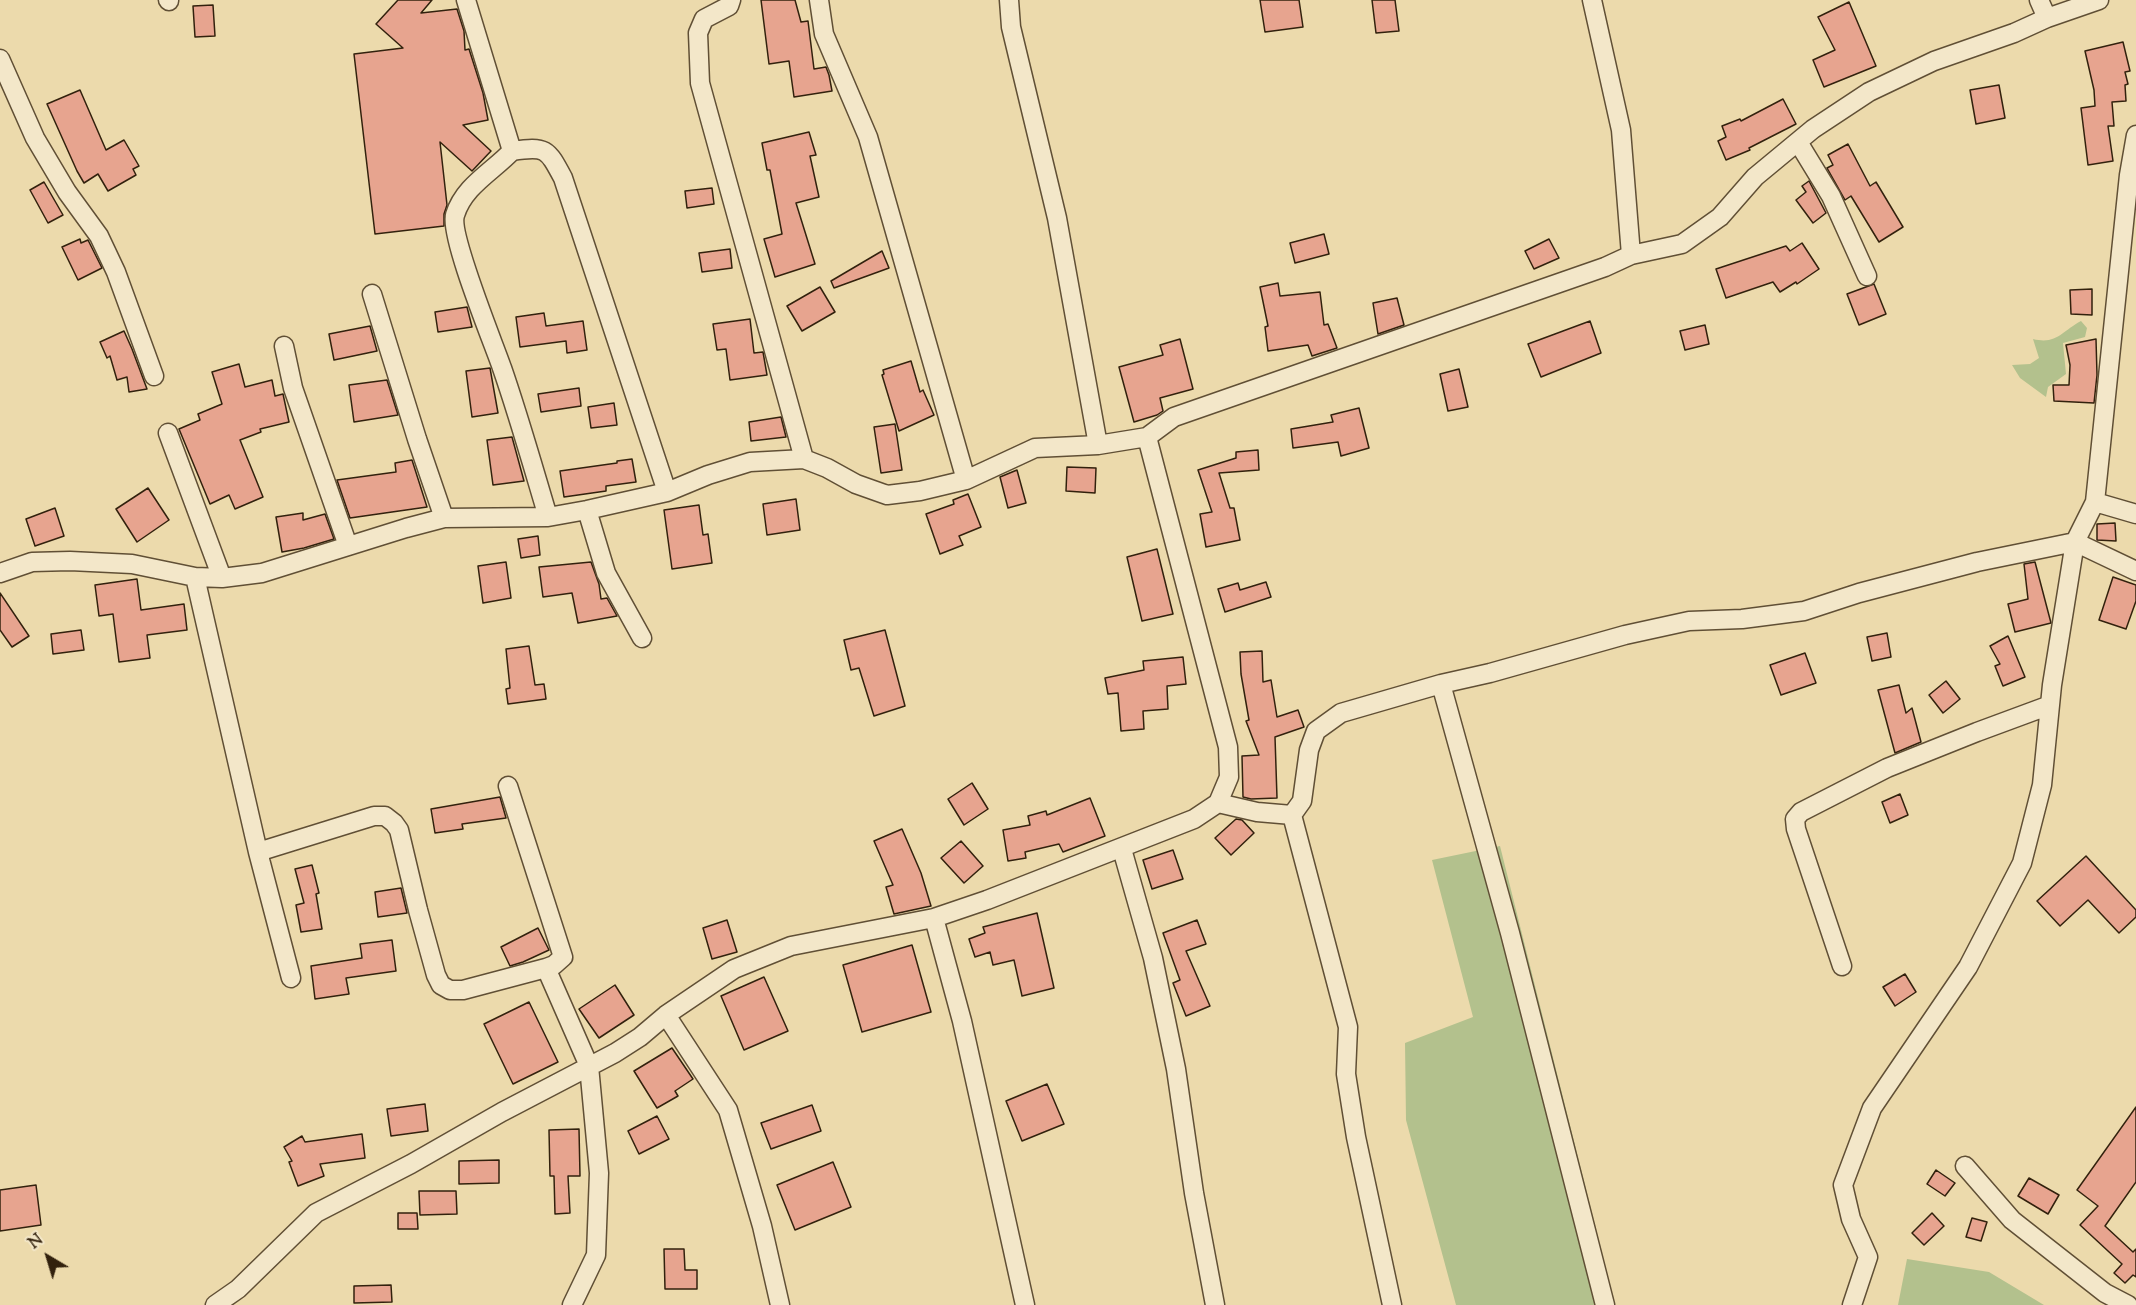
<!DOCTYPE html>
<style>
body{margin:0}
#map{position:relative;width:2136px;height:1305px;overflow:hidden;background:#ecdaac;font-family:"Sorts Mill Goudy",serif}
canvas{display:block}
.north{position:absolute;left:18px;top:1227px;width:60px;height:60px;-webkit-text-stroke:4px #f3e7c9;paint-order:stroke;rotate:322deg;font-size:16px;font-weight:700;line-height:24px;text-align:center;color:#32210d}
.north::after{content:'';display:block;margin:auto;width:21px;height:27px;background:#32210d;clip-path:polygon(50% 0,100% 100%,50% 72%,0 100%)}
</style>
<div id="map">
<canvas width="2136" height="1305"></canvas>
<div class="north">N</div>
</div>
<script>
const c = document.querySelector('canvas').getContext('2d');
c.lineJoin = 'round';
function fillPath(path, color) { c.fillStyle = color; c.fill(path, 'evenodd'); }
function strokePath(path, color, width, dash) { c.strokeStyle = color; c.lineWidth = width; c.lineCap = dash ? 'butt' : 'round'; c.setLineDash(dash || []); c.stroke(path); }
fillPath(new Path2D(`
 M2081,321L2087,328L2085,337L2063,343L2066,374L2048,387L2046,397L2020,378L2012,365L2030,364L2039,358L2033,339C2057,345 2062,331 2081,321Z
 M1500,846L1615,1305H1456L1406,1120L1405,1043L1473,1017L1432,860Z
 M1907,1259L1989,1272L2044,1305H1898Z`), '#b3c18d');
const building = new Path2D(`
 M398,0H432L421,13L457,9L464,31L465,50L469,49L483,93L488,120L463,125L491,151L472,171L440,142L447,205L444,214V226L375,234L354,54L403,48L376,24Z
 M761,0H795L801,22L808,21L814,69L826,67L829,75L832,91L794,97L789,61L769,64Z
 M1260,0H1299L1303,27L1265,32Z
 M1372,0H1395L1399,31L1376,33Z
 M1849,2L1876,66L1824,87L1813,60L1835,50L1818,17Z
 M213,5L215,36L195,37L193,6Z
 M2123,42L2130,71L2125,72L2128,84L2125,85L2126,101L2112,102L2114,126H2108L2113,161L2088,165L2081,108L2095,106L2094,90L2085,51Z
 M1999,85L2005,118L1976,124L1970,90Z
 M80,90L106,150L124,140L139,166L133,169L136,175L108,191L98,174L84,183L77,171L47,104Z
 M1783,99L1796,124L1749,148L1750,150L1726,160L1718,141L1726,137L1722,126L1740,119L1741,121Z
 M809,132L816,155L810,156L819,197L796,203L815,264L775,277L764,239L782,234L770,170H767L762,143Z
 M1848,144L1870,186L1876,182L1903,227L1879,242L1851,196L1845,200L1827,168L1833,165L1828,155Z
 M1809,181L1826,213L1813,223L1796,200L1806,192L1802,186Z
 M44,182L63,215L48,223L30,190Z
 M712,188L714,204L687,208L685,191Z
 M1324,234L1329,254L1295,263L1290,243Z
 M80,239L81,243L88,240L102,268L78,280L62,247Z
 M1549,239L1559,258L1534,269L1525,251Z
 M1802,243L1819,269L1797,284L1796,282L1780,292L1773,282L1726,298L1716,269L1786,246L1790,251Z
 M730,249L732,268L702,272L699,253Z
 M882,251L889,268L834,288L831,281Z
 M1278,283L1280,296L1320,292L1324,325L1328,324L1337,348L1312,356L1308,345L1268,351L1265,327L1268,326L1260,287Z
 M1874,284L1886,314L1859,325L1847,294Z
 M820,287L835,312L802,331L787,306Z
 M2092,289V315L2071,314L2070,290Z
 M1397,298L1404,325L1378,334L1373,303Z
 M467,307L472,327L438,332L435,312Z
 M544,313L546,326L583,321L587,350L567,353L566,341L520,347L516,317Z
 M750,319L754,353L763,352L767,375L730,380L726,349L717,350L713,324Z
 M1590,321L1601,353L1541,377L1528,344Z
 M1705,325L1709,344L1685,350L1680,331Z
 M370,326L377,351L334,360L329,334Z
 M124,331L132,349L147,389L129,392L127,377L117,380L110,356L107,358L100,342Z
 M1180,339L1193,389L1160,398L1163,411L1157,415L1134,422L1119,367L1163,355L1160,345Z
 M2096,339L2097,375L2094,403L2054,401L2053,385H2069L2070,365L2066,345Z
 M911,361L920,392L923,390L934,415L899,431L882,375L884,374L883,370Z
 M239,364L245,387L272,380L275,396L283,394L289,422L260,429L261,432L240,440L263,497L235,509L229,495L210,504L179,429L200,420L198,414L222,404L212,372Z
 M490,368L498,413L472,417L466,371Z
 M1459,369L1468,407L1448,411L1440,374Z
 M387,380L398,415L354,422L349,385Z
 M579,388L581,406L541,412L538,394Z
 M614,403L617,425L591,428L588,407Z
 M1359,408L1369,448L1341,456L1338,442L1293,448L1291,429L1333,422L1331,415Z
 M781,417L786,437L751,441L749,422Z
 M895,424L902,470L881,473L874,427Z
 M512,437L524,481L493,485L487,440Z
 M1258,450L1259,470L1219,473L1230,508H1234L1240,540L1206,547L1200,514L1212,512L1198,470L1236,458V452Z
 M632,459L636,482L606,486V491L564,497L560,471L617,463V461Z
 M412,460L427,507L350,518L337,480L396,472L395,463Z
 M1067,467L1096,468L1095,493L1066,491Z
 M1017,470L1026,503L1008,508L1000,477Z
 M148,488L169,520L137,542L116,509Z
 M968,494L981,527L959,536L963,545L940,554L926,514L954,504L953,500Z
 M796,499L800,530L767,535L763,504Z
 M699,505L703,535L708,534L712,563L672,569L664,510Z
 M55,508L64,536L35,546L26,519Z
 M303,513V520L325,514L334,539L304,548L282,552L276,517Z
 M2115,523L2116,541L2097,540V524Z
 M538,536L540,555L521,558L518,539Z
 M1157,549L1173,614L1142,621L1127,557Z
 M506,562L511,598L483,603L478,566Z
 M591,562L599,584L601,599L607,598L617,616L578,623L572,593L543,597L539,567Z
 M2035,562L2051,623L2015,632L2008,604L2028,599L2024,564Z
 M2113,577L2136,585V601L2126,629L2099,620Z
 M137,579L141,610L184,604L187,630L147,635L150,658L119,662L113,614L99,616L95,585Z
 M1266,582L1271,597L1225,612L1218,589L1238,583L1240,590Z
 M0,593L29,636L12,647L0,630Z
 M81,630L84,650L53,654L51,634Z
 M885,630L905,706L874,716L859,668L851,670L844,640Z
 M1887,633L1891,657L1872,661L1867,637Z
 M2008,636L2025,677L2003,686L1995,666L2000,664L1990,646Z
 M529,646L535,685L544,684L546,699L508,704L506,689L510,688L506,649Z
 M1262,651L1263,682L1271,680L1277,717L1298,710L1304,727L1275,737L1277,798L1251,799L1243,797L1242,756L1259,755L1246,721L1249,720L1241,674L1240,652Z
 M1805,653L1816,683L1781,695L1770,665Z
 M1183,657L1186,684L1167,686L1168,709L1143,711L1144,729L1121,731L1118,693L1108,694L1105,678L1144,670L1143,661Z
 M1946,681L1960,699L1943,713L1929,695Z
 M1899,685L1906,713L1912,708L1921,742L1895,753L1878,690Z
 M972,783L988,809L964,825L948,799Z
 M1900,794L1908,815L1890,823L1882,802Z
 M500,797L506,818L462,824L463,829L435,833L431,809Z
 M1090,798L1105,836L1063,852L1059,844L1025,852L1026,858L1008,861L1003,830L1030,825L1028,816L1046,811L1047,815Z
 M1236,819L1242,820L1254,833L1231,855L1215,838Z
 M902,829L921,873L931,906L894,914L886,887L893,885L874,841Z
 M961,841L983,866L964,883L941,858Z
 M1173,850L1183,879L1152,889L1143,860Z
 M2086,856L2136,910V917L2119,933L2088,900L2060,926L2037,901Z
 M312,865L319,893L316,894L322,929L301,932L296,905L304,903L295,869Z
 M401,888L407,913L378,917L375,892Z
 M1037,913L1054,988L1022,996L1014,960L993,965L990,952L975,957L969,939L985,933L983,927Z
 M727,920L737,952L712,959L703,928Z
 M1197,920L1206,944L1186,951L1210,1006L1186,1016L1173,983L1180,980L1163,933Z
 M538,928L549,950L523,962L510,966L501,947Z
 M392,940L396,971L346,978L349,994L315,999L311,966L362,958L360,944Z
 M912,945L931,1012L862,1032L843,965Z
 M1905,974L1916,992L1895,1006L1883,987Z
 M764,977L788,1031L744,1050L721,996Z
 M615,985L634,1015L599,1038L579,1009Z
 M529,1002L558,1062L513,1084L484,1024Z
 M672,1048L693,1079L675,1091L678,1096L657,1108L634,1071Z
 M1047,1084L1064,1124L1022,1141L1006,1101Z
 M425,1104L428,1131L391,1136L387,1109Z
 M812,1105L821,1131L771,1149L761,1123Z
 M2136,1107V1182L2105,1226L2133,1252L2136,1249V1277L2133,1275L2125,1283L2114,1273L2122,1264L2080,1225L2098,1206L2077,1190Z
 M657,1116L669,1139L639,1154L628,1131Z
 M579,1129L580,1176H568L570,1213L555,1214L554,1176H550L549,1130Z
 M362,1134L365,1158L320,1164L324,1176L298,1186L289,1162L292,1161L284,1147L302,1136L305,1142Z
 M499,1160V1183L459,1184V1161Z
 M833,1162L851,1207L795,1230L777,1185Z
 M1936,1170L1955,1183L1945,1196L1927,1184Z
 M2029,1178L2059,1195L2048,1214L2018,1196Z
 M36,1185L41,1225L0,1231V1190Z
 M419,1191H456L457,1214L420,1215Z
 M398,1213H417L418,1229H398Z
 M1932,1213L1944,1226L1924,1245L1912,1233Z
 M1972,1218L1987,1222L1981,1241L1966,1237Z
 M664,1249H684L685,1270H697V1289H665Z
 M391,1285L392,1302L354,1303V1286Z`);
fillPath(building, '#e7a48f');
strokePath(building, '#32210d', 1.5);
const minor = new Path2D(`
 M168,0L169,1
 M466,0L512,151C492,172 464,186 455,215C449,235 493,342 502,368C519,417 533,467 548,517
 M731,0L729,6L704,19L698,33L700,83L804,459
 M819,0L824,34L868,137L966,480
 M1009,0L1011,27L1057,218L1098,445
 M1592,0L1621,130L1631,255
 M2039,0L2047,18
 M0,59L35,138L67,192L99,236L116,272L154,376
 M1798,142L1831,196L1867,276
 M512,151C546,146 547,148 563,178L667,492
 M372,294L417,439L444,518
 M284,346L293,388L348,546
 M168,433L222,578
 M2095,502L2136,514
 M587,510L606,573L642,638
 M0,573L32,562L70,561L132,564L195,577L222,578L262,573L406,528L444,518L548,517L587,510L667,492L708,475L750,462L804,459L827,468L856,484L887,495L920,491L966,480L1035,448L1098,445L1147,437
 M195,577L258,852L374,816H385L394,823L399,830L418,910L436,975L441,985L450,990H463L546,968L589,1066L599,1173L596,1255L572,1305
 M1441,684L1510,933L1605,1305
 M508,786L563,957L554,965L546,968
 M1218,803L1257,812L1292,815L1302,801L1309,750L1316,731L1341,713L1441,684L1490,673L1625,635L1689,621L1742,619L1804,611L1859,593L1977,562L2075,542L2136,571
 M1292,815L1348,1027L1346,1074L1356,1137L1392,1305
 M1122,849L1153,958L1176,1069L1194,1193L1215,1305
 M258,852L291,978
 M934,918L962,1021L1025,1305
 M1842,966L1796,829L1795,819L1801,812L1887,768L1977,732L2050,705
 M666,1015L728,1110L762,1226L780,1305
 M1965,1166L2012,1220L2105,1293L2128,1305
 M215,1305L238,1289L316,1213L411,1164L502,1112L615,1053L640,1037L666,1015L734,969L791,946L934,918L987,900L1194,819L1218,803L1229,777L1228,747L1147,437L1174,417L1605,267L1631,255L1682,244L1720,217L1755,177L1813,129L1869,92L1934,61L2014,33L2047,18L2099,0
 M1852,1305L1868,1257L1851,1219L1843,1185L1872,1108L1968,967L2022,863L2042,785L2052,685L2075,542L2095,502L2129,175L2136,135`);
strokePath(minor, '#604f35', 21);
strokePath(minor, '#f3e7c9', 18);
</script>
